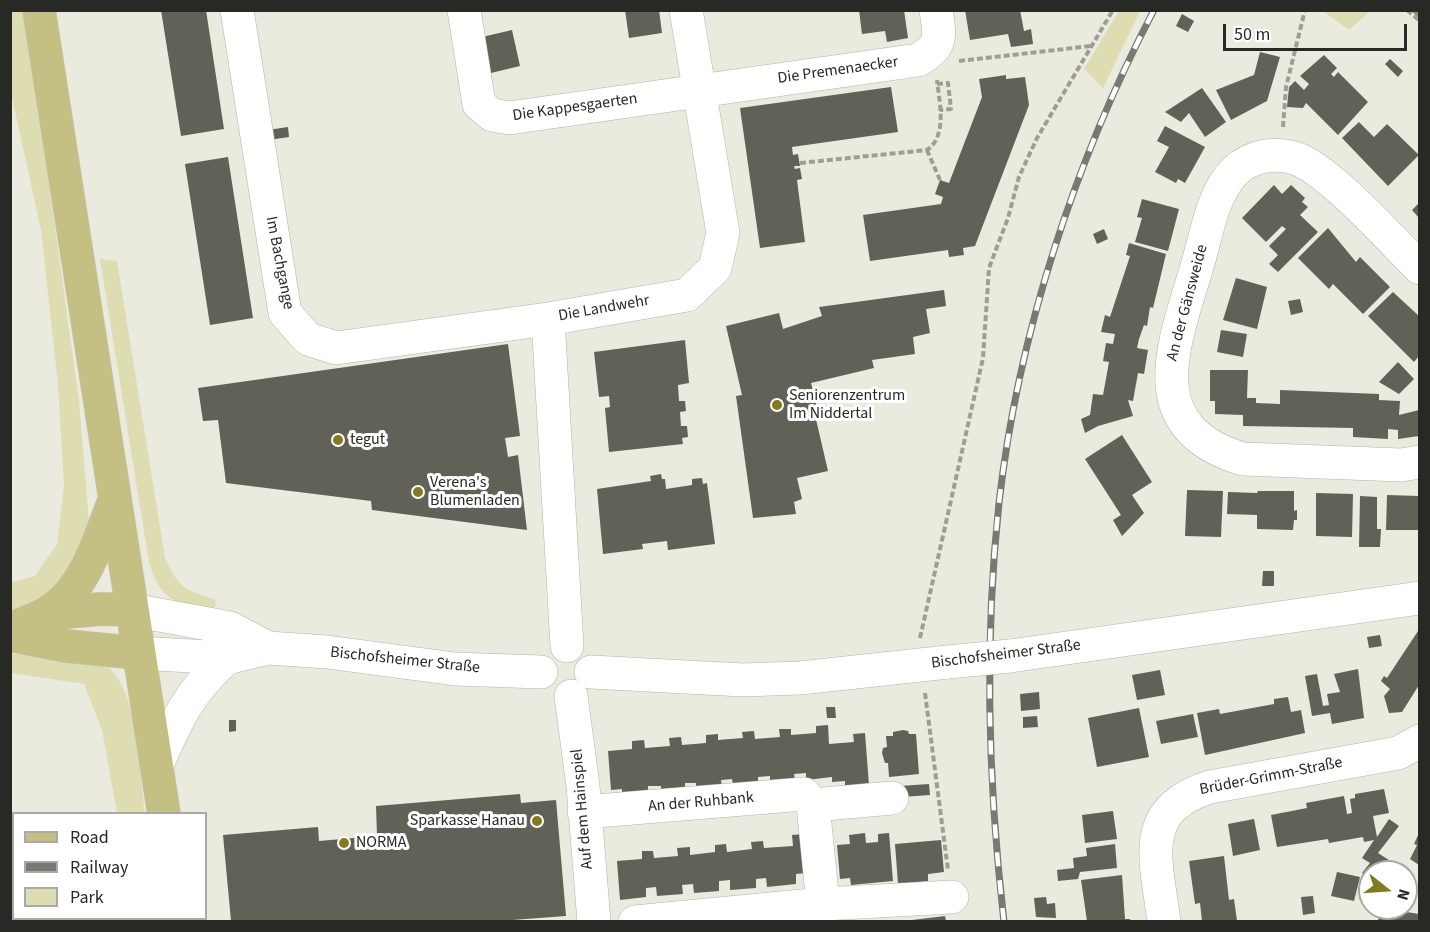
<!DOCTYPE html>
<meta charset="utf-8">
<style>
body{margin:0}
#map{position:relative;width:1430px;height:932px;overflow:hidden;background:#ebeade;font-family:"Source Sans 3",sans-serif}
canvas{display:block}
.frame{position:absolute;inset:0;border:12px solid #282824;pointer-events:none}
.legend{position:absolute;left:12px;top:812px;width:195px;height:108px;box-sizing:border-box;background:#fff;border:2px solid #a9a9a7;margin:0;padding:8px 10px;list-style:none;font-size:18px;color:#282824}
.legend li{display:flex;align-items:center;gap:12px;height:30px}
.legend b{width:30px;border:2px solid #a9a9a7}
.north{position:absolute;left:1358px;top:860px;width:60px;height:60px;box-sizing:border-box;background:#fff;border:2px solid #a9a9a7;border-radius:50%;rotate:107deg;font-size:16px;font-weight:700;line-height:24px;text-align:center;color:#282824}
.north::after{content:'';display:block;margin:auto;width:21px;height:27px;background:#817a20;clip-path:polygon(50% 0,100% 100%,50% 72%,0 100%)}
.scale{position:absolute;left:1223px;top:24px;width:184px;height:27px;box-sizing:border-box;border:3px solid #282824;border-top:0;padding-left:8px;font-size:18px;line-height:21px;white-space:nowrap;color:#282824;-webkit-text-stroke:4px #fff;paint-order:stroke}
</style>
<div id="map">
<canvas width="1430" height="932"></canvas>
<div class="frame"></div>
<ul class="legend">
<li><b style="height:8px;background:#c4bf83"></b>Road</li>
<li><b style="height:8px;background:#797871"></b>Railway</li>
<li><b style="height:16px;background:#dedcb1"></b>Park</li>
</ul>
<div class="north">N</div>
<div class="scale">50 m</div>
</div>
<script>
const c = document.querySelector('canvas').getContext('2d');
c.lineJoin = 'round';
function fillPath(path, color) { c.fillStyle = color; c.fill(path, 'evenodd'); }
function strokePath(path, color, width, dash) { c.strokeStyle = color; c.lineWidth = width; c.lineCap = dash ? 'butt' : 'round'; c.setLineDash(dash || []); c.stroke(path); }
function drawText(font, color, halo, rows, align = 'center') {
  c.font = font + ' "Source Sans 3",sans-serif'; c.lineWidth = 6; c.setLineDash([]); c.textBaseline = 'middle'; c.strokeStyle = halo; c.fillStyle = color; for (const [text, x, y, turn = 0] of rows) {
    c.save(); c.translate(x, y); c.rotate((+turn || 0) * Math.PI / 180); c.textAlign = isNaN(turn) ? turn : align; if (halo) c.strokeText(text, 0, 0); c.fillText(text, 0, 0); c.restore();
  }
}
fillPath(new Path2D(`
 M25,10L79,401L90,534L49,598L11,611V583L35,576L57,544L64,486L58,385L41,230L11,93V11Z
 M1119,11H1140L1103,88L1084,69Z
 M1323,11H1370L1349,30Z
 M100,259L117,261L165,558C180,590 184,589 216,600L214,614C178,603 160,602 149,562Z
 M11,654C38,656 71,653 98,661C139,675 140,776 145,813H117L102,730L84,684L11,673Z`), '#dedcb1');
strokePath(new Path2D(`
 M1416,10L1420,14`), '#93905e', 8);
fillPath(new Path2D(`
 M161,10H206L224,129L181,136Z
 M625,10H659L662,33L629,38Z
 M859,10H904L908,38L887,42L885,31L862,34Z
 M965,10H1020L1024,31L1031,29L1033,44L1011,47L1008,34L970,40Z
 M1182,14L1194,21L1188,32L1176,26Z
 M512,30L520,66L491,73L482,37Z
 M1260,52L1280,57L1267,101L1231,120L1216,90L1254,75Z
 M1324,55L1337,68L1331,74L1334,77L1338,72L1368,102L1338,135L1306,103L1303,108L1287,107L1289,87L1295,81L1304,90L1309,84L1300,76Z
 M1390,59L1403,71L1398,77L1385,64Z
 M1006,75V79L1025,77L1029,105L975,246L963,248L964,255L949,257L948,250L870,261L863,215L941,204L943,197L935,194L940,180L949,183L982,97L979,79Z
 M891,87L898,132L792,147L793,155L798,154L800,166H794L795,169L800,168L802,179L797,180L805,242L760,248L740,108Z
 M1202,88L1226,122L1205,137L1189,113L1181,122L1165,112Z
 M1359,122L1374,137L1387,124L1419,155L1388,186L1342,138Z
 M1165,126L1205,147L1185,183L1178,179L1176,183L1155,172L1169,147L1157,141Z
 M288,127L289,137L269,140L268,130Z
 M228,157L253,318L210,325L185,164Z
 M1274,185L1282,194L1291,185L1305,198L1302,202L1308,207L1300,215L1318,232L1278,272L1269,264L1278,255L1269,246L1286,229L1282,226L1266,242L1242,218Z
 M1142,199L1179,209L1168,251L1135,242L1142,218L1137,217Z
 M1419,203V218L1412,210Z
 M1328,228L1356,262L1360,257L1390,287L1363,314L1333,284L1329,289L1298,258Z
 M1104,229L1108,239L1097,244L1093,234Z
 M1129,243L1166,254L1153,308L1150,307L1147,326L1144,325L1139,339L1137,348L1148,350L1144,374L1138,373L1133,401L1128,400L1133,416L1098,426L1085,433L1081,419L1090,415L1093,394L1103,395L1109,362L1103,361L1106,343L1113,344L1115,334L1101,332L1105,315L1110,317L1130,256L1126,255Z
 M1236,278L1267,287L1257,329L1223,320Z
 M944,290L946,306L926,309L930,333L913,337L915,354L872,360L874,368L811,383L819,415H815L828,471L797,478L802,499L794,502L796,514L753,518L736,396L742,395L726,326L779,313L783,329L822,316L819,307Z
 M1393,292L1419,316V356L1414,362L1368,316Z
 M1300,299L1303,312L1291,315L1288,301Z
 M1221,330L1247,334L1243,357L1217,352Z
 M685,340L689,383L678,385L679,401H685L686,411L680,412L681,426H687L688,437L682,438L683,444L609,452L605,408L610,407L609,396L599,397L594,352Z
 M508,344L520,436L505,438L508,457L518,455L527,530L372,510L371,501L226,483L218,420L203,421L198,388Z
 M1398,362L1414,379L1399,394L1379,382Z
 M1210,370H1248L1247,398H1256V403L1280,404V390L1379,394V400L1400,401L1399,415L1419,410V436L1398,439V430L1388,429V439L1353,437V428L1243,426V415L1215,414V401H1210Z
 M1122,435L1152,482L1132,495L1144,513L1122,536L1113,520L1121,515L1085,459Z
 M661,474L662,479H665L666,489L692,485V479L702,478L703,484L707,483L715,544L668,550L667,541L642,544L643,549L603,554L597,489L651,481L650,476Z
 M1187,490L1223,491L1221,537L1185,536Z
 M1258,491H1294V511L1297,510V520H1294L1293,530L1257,529V515L1227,514L1228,492L1257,493Z
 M1316,493L1353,494L1352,537L1316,536Z
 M1387,495L1419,496V530H1386Z
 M1360,496L1377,497V529H1381L1380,547H1359Z
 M1263,571H1274V586H1262Z
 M1418,631L1419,685L1402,712L1389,713L1384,696L1390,689L1381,681L1384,676L1387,678Z
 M1380,635L1382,646L1369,648L1367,637Z
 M1358,669L1364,718L1332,724L1330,713L1312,716L1305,676L1317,674L1323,706L1329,705L1327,694L1340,692L1334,674Z
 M1160,670L1165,695L1137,700L1132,675Z
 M1039,692L1040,709L1021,711L1020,694Z
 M1288,697L1291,712L1301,710L1305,733L1205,755L1197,713L1219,709L1220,714L1274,704V699Z
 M826,707H835L836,718H827Z
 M1139,708L1149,757L1097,767L1088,718Z
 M1193,714L1198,737L1161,744L1156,721Z
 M1037,716L1038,727L1023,728V717Z
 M229,720H236V731L229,732Z
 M828,725L829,744L854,742L853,734L865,733L869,785L845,786V781L832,782V777L806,780V773L794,774L795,780L770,782V776L758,777V782L733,785L732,779L721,780L722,786L696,788V783H685V789L661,791V786H648V793L622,795V789L611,790L608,751L632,749V741L644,740L645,748L670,746L669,738L681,737L682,745L706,743V735L718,734V740L743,738L742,732L754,731L755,739L780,737L779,729H791V735L816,733V726Z
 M903,730L908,731L909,734H916L919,774L889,777L888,763H885L882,753L883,748L887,747L886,736H893V732Z
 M929,784L930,795L901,797L900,786Z
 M1384,789L1389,813L1373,816L1377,837L1389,819L1399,826L1378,853L1403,869L1401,872H1370V878L1362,873L1370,863L1362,858L1374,840L1364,842L1363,837L1329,843L1328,839L1277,847L1271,815L1307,808L1306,803L1344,796L1347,814L1352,813L1350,799L1355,798V794Z
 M520,794L521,803L556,800L566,916L499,921H231L223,835L318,827L319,841L377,836L376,806Z
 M1113,811L1117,839L1085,843L1082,815Z
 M1254,819L1260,850L1233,856L1228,824Z
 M865,833L866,843L878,842V834L889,833L893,881L851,885L850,878L840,879L837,845L850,844L849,835Z
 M1419,833V865L1410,859L1417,845L1414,844Z
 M804,834L807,873L796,874V884L767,887L766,878L756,879V888L730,890V880L719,881V891L694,893L693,884L682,885L683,894L657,896L656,887L646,888V897L620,900L617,861L642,859V851H653L654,858L678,856L677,848L690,847V855L715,852V845L726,844L727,852L752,849L751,842L763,841L764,848L793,846L792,835Z
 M941,840L944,872L928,874V881L898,884L895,844Z
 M1115,844L1117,868L1080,872L1078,879L1058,881L1057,870L1074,868L1073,858L1087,856L1086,848Z
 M1224,856L1229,900L1234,899L1237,921H1202L1200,903L1195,904L1189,861Z
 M1337,872L1360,877L1354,901L1331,896Z
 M1122,875L1125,919H1130L1131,921H1087L1081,880Z
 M1313,896L1315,913L1303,915L1301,897Z
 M1046,897L1047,904L1055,903L1056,918L1036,917L1034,898Z
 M1381,908L1419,914L1418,921H1378Z
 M945,916L946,921H913L912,920Z`), '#616157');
const minor = new Path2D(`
 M237,10L285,313L308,339L336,348L548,319L687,295L715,268L723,233L686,10
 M464,10L479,104L492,115L509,118L918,60C943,46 940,37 936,10
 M1420,268C1392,241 1327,167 1294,158C1273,152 1251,156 1235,171C1212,194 1207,233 1198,263C1175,342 1136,427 1243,459L1401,465L1420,462
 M548,319L567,646
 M132,610L230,628L268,648
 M138,653L227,658L268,648L327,652L455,669L541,672
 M1010,656L1420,598
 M591,672L743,680L800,678L948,662
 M571,696L583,786L594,922
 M157,765C176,721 190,690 227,658
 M813,805L823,904
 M584,812L804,794L813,805L892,798
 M635,922L823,904L952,897
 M1164,922C1157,862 1136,810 1210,787L1398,753L1420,741`);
const major = new Path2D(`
 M39,10L164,814
 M45,614L101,609L132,610
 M10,629C22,624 34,620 45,614C85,592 98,541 114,501
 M10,635L66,646L138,653
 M179,918V922`);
strokePath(minor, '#b3b3a8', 34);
strokePath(major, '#cbcbca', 34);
strokePath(new Path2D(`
 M1407,10L1420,21
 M959,61L1091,46
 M937,84L948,83L951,109L940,110
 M1283,127L1286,87L1305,10
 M927,150L940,180
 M800,163L927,150C948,136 939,100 937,80
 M920,638L983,358L989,268L1008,218L1019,177L1037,138L1113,10
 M925,693L948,870`), '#9e9e95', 4, [6, 3]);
strokePath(minor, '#fff', 33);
strokePath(major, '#c4bf83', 33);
const rail = new Path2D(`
 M1004,922C988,783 984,642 999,503C1018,334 1075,161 1154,10`);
strokePath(rail, '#797871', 7);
strokePath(rail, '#fff', 4.5, [14]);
const minorBridge = new Path2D(`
 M948,662L1010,656`);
strokePath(minorBridge, '#b3b3a8', 34, []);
strokePath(minorBridge, '#fff', 33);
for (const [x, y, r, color] of [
 [777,405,6,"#817a20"],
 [338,440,6,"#817a20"],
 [418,492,6,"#817a20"],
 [537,821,6,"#817a20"],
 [344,843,6,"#817a20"]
]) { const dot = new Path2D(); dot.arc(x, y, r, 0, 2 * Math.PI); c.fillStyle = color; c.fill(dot); strokePath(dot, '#fff', 2); }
drawText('16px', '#282824', '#fff', [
 ["Die Premenaecker",838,71,-8],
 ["Die Kappesgaerten",575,108,-8],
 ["Im Bachgange",279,263,79],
 ["An der Gänsweide",1188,303,-75],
 ["Die Landwehr",604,309,-10],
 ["Bischofsheimer Straße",1006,655,-7],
 ["Bischofsheimer Straße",405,661,6],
 ["Brüder-Grimm-Straße",1271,777,-11],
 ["An der Ruhbank",701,803,-5],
 ["Auf dem Hainspiel",583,809,-95]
]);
drawText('16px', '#282824', '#fff', [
 ["Seniorenzentrum",789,396],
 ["Im Niddertal",789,414],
 ["tegut",350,440],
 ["Verena's",430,483],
 ["Blumenladen",430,501],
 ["Sparkasse Hanau",525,821,"right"],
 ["NORMA",356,843]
], 'left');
</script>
